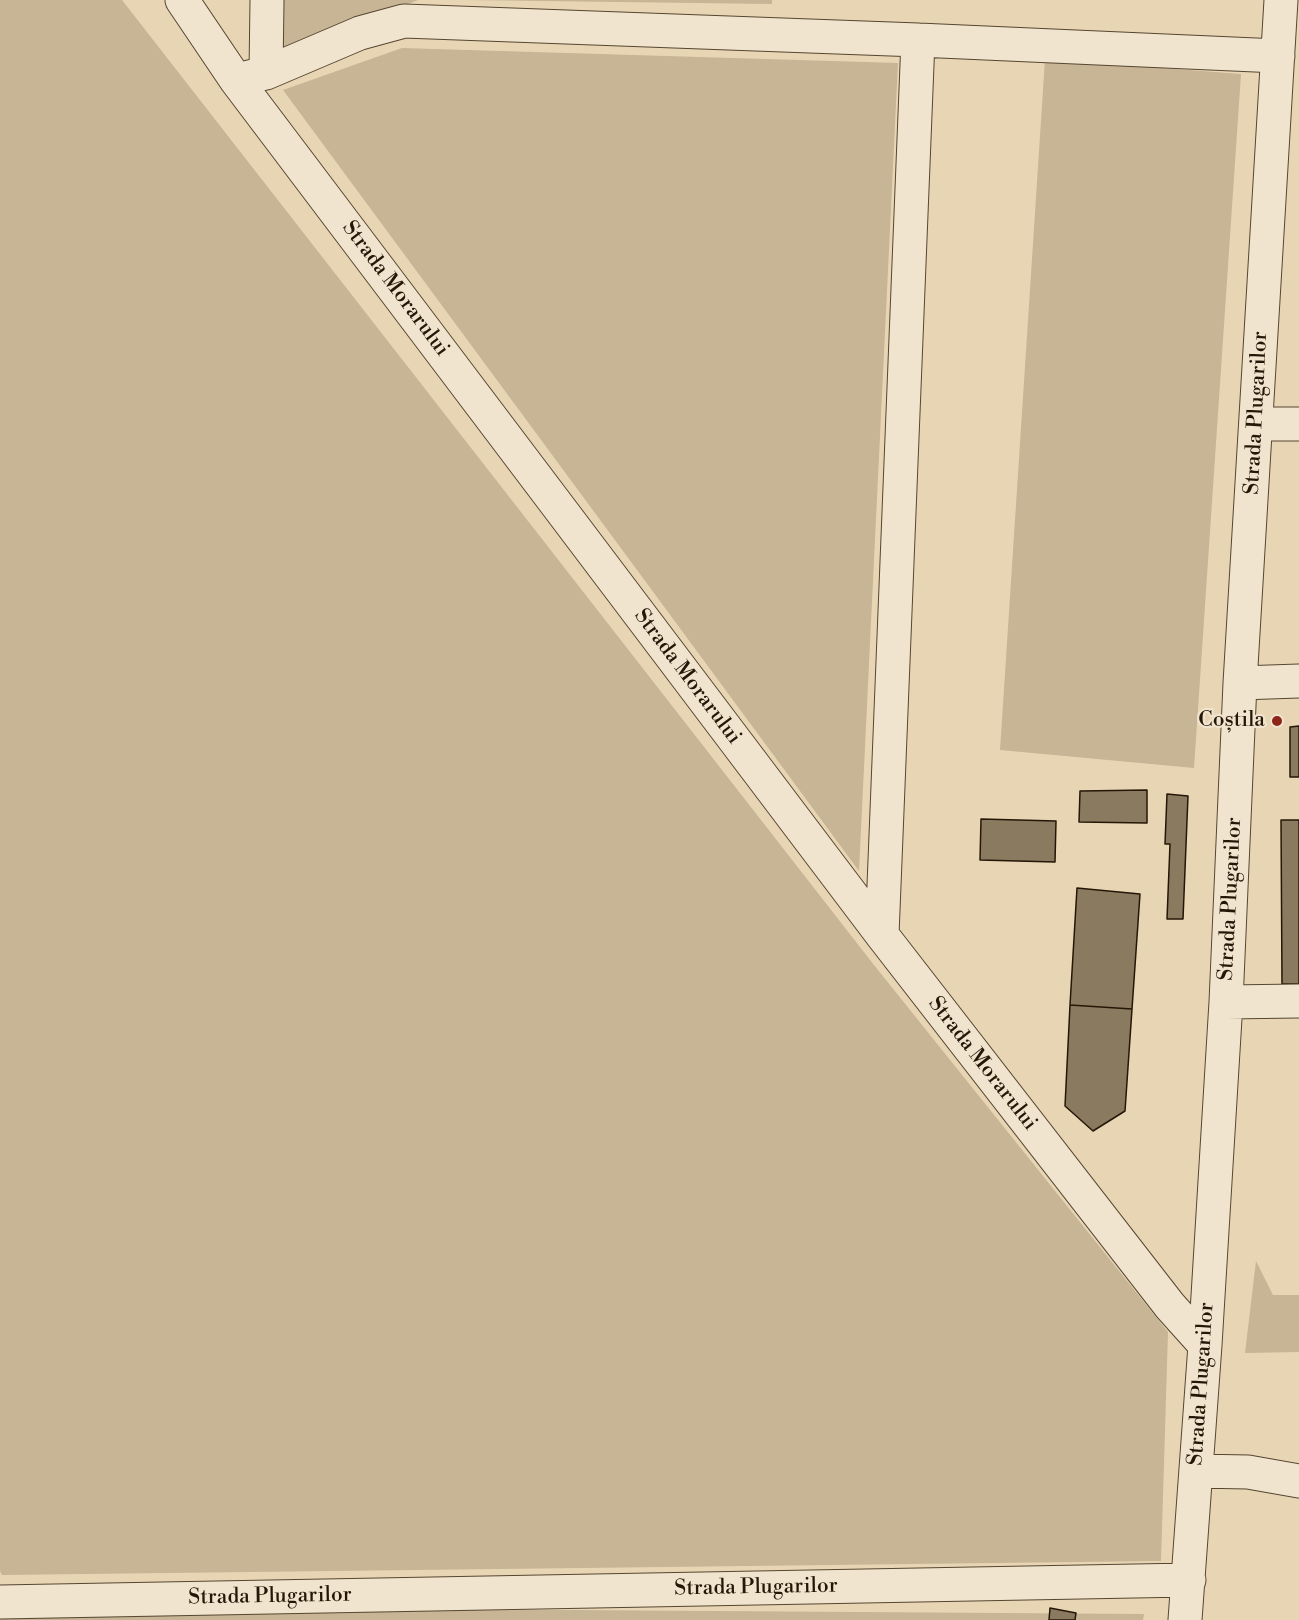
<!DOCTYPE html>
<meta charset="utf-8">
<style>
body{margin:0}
canvas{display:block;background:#e8d5b3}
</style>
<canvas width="1299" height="1620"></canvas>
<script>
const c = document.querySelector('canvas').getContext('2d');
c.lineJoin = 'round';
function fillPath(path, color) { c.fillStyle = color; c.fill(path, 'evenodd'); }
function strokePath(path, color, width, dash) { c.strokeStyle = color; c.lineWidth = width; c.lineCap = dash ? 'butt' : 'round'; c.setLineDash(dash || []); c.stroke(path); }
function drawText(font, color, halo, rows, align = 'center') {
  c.font = font + ' "Libre Bodoni",serif'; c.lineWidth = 4.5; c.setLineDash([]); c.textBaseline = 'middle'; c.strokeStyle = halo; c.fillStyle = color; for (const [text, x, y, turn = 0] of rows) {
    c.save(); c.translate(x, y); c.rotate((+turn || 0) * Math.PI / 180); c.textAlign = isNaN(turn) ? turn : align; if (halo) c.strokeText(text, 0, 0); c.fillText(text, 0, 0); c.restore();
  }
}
fillPath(new Path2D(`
 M0,0H122L874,965L1168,1332L1161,1561L2,1575L0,1571Z
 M281,0H418L279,56Z
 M464,0H772V4Z
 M402,48L898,63L859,871L283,90Z
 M1045,59L1241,74L1194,768L1000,750Z
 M1256,1261L1273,1295H1299V1352L1245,1353Z
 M573,1610L1144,1614L1143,1620H0V1611Z`), '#c7b596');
const building = new Path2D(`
 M1299,726V777H1290V727Z
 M1147,790V823L1079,822L1080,791Z
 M1167,794L1188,796L1183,919H1167L1170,844H1165Z
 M981,819L1056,821L1055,862L980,860Z
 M1281,820H1299V984H1282Z
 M1077,888L1140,894L1132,1009L1070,1005Z
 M1070,1005L1132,1009L1125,1111L1093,1131L1065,1106Z
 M1050,1608L1076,1613L1075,1620H1049Z`);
fillPath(building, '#8a7a60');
strokePath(building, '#251707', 1.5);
const minor = new Path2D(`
 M182,0L236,80L882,935L1170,1306L1205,1345
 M266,73L267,0
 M236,80L266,73L360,33L404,21L918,40L1278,56
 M1256,424H1299
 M1240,683L1299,681
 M882,935L918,40
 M1226,1002L1299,1001
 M1196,1471L1248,1472L1299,1481
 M0,1602L1189,1580
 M1185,1620L1205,1345L1226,1002L1240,683L1281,0`);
strokePath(minor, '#564632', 35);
strokePath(minor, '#f0e4ce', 33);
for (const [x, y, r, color] of [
 [1277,721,6,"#8f2418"]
]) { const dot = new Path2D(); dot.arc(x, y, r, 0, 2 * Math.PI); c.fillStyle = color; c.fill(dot); strokePath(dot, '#f0e4ce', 2); }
drawText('21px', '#251707', '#f0e4ce', [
 ["Strada Morarului",395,289,53],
 ["Strada Plugarilor",1257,413,-87],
 ["Strada Morarului",687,677,53],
 ["Strada Plugarilor",1231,899,-87],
 ["Strada Morarului",982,1064,52],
 ["Strada Plugarilor",1202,1384,-86],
 ["Strada Plugarilor",756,1588,-1],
 ["Strada Plugarilor",270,1597,-1]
]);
drawText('21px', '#251707', '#f0e4ce', [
 ["Coștila",1265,721]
], 'right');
</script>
